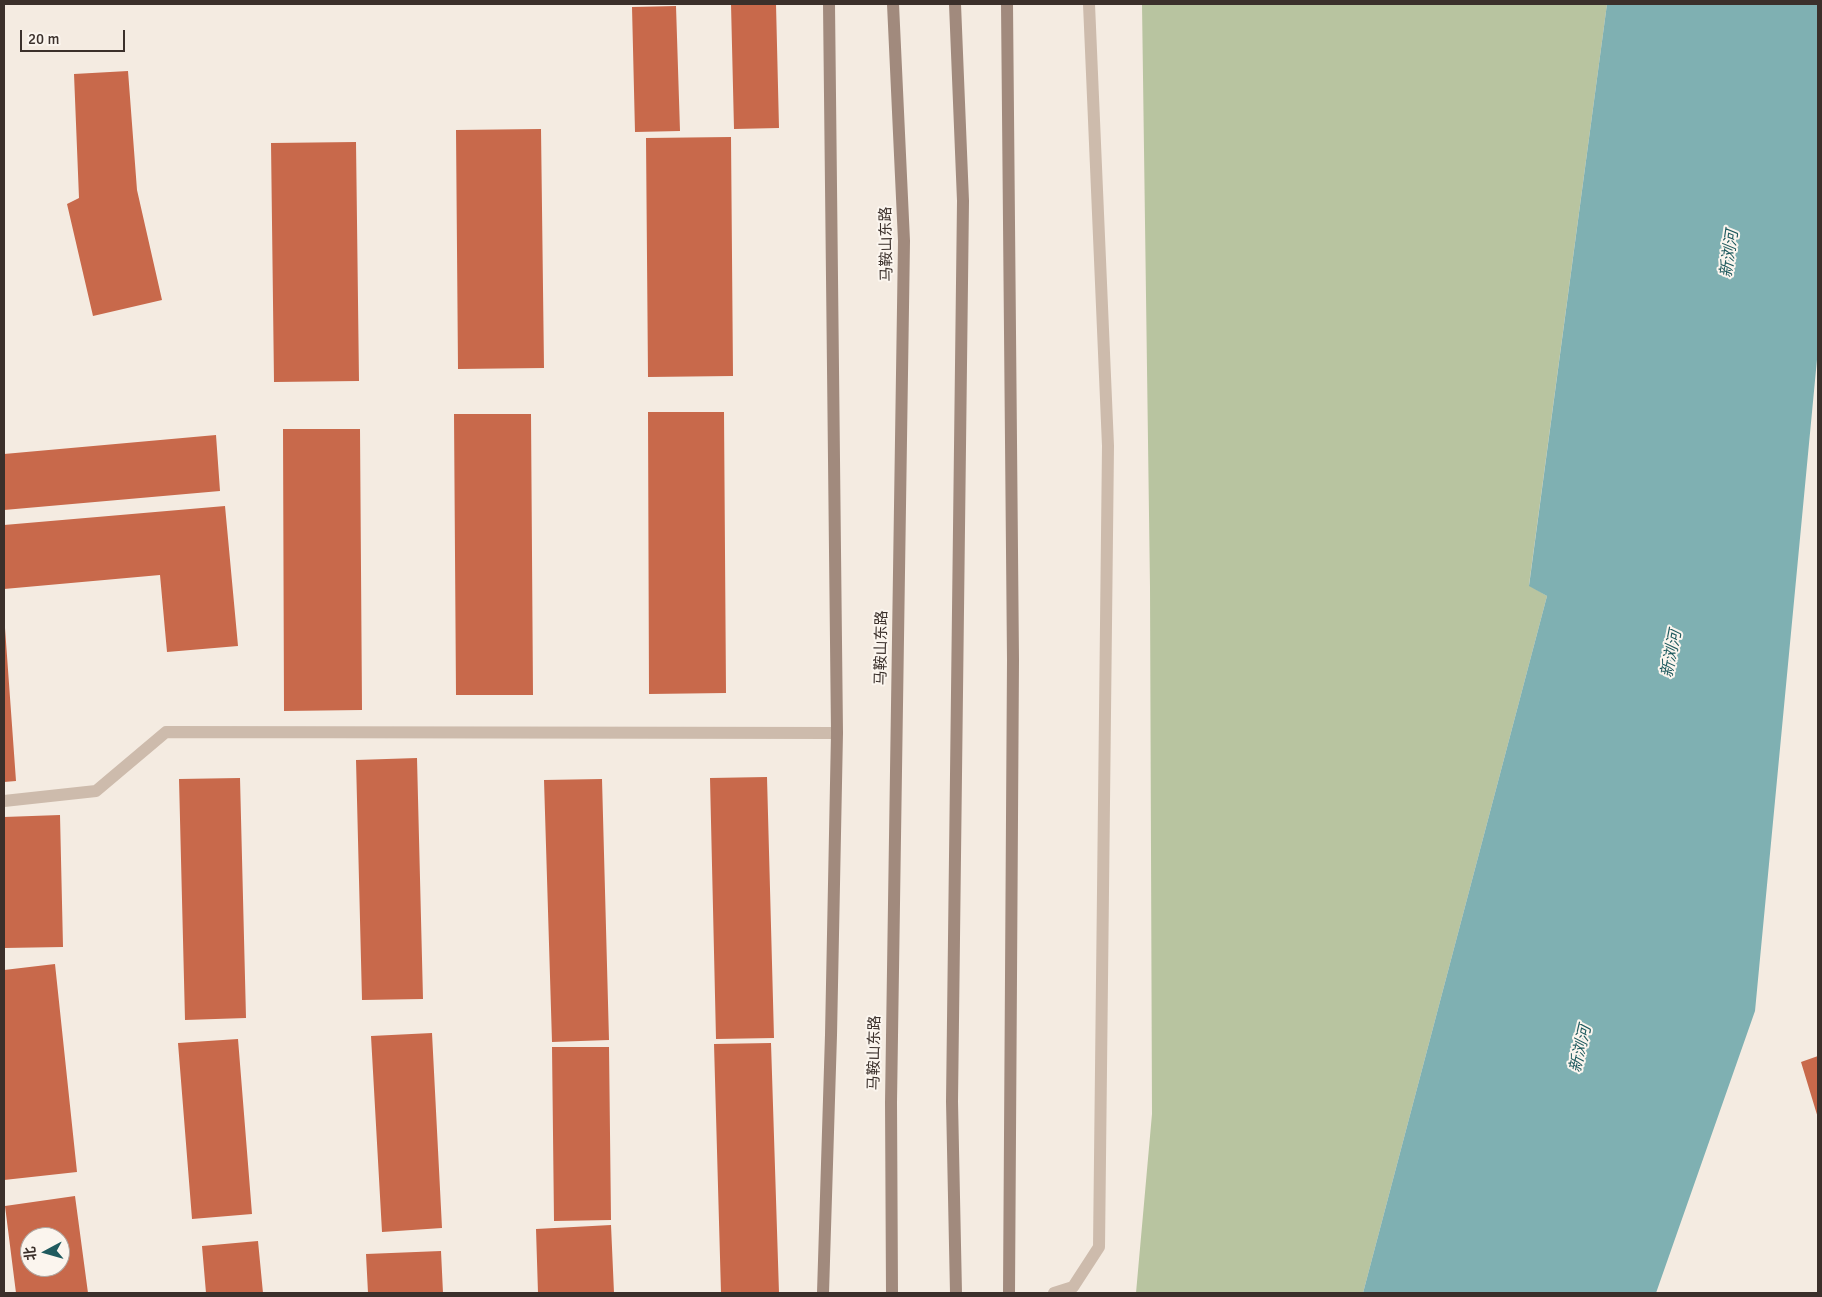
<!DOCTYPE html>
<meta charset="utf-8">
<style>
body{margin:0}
#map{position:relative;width:1822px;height:1297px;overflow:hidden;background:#f4ebe1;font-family:Signika,"Noto Sans SC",sans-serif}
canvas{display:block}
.frame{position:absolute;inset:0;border:5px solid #3b302b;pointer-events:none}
.north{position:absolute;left:20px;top:1227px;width:50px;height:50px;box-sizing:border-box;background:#fbf5ee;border:1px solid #aea6a0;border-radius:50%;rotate:264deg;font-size:14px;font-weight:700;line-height:20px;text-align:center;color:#3b302b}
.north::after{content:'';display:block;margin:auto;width:18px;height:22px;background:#1f5a5e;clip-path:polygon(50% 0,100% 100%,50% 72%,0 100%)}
.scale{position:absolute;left:20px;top:30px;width:105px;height:22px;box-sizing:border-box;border:2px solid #3b302b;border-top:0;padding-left:6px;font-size:15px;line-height:18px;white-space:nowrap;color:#3b302b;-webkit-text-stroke:4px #fbf5ee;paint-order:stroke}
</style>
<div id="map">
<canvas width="1822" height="1297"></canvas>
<div class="frame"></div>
<div class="north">北</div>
<div class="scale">20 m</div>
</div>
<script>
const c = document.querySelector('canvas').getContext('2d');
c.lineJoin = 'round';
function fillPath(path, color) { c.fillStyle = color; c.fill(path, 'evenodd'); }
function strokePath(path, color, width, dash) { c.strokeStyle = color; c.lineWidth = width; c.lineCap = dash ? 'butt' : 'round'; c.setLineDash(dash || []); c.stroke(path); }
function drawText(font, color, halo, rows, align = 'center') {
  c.font = font + ' Signika,"Noto Sans SC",sans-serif'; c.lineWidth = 4; c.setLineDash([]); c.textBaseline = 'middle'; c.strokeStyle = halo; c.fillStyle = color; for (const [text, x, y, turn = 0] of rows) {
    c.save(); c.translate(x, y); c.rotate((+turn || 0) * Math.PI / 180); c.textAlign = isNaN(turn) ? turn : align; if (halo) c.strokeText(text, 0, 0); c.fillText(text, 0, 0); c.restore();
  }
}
fillPath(new Path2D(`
 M1142,4H1607L1529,585L1547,596L1363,1293H1136L1152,1114L1150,587Z`), '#b8c4a0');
fillPath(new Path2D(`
 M1607,4H1818V349L1755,1011L1656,1293H1363L1547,596L1529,586Z`), '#7fb0b2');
fillPath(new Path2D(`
 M731,4H776L779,128L734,129Z
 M676,6L680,131L635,132L632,7Z
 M128,71L137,190L162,300L93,316L67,204L79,198L74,74Z
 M541,129L544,368L458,369L456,130Z
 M731,137L733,376L648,377L646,138Z
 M356,142L359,381L274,382L271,143Z
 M648,412H724L726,693L649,694Z
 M454,414H531L533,695H456Z
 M283,429H360L362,710L284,711Z
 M216,435L220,491L4,510V454Z
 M225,506L238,646L167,652L160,575L4,589V525Z
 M4,628H5L16,781L4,782Z
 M417,758L423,999L362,1000L356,760Z
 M767,777L774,1038L716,1039L710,778Z
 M240,778L246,1018L185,1020L179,779Z
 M602,779L609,1040L552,1042L544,780Z
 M60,815L63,947L4,948V817Z
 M55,964L77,1172L4,1180V970Z
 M432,1033L442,1228L382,1232L371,1036Z
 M238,1039L252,1214L192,1219L178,1043Z
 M771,1043L779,1293H721L714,1044Z
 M552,1047H609L611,1220L554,1221Z
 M1818,1056V1118L1801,1062Z
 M75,1196L88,1293H16L5,1206ZM30,1237H60V1267H30Z
 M611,1225L614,1293H538L536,1229Z
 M258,1241L263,1293H206L202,1246Z
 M441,1251L443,1293H368L366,1254Z`), '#c8694b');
strokePath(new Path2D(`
 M4,801L96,791L166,732L837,733`), '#cdbbac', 12);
strokePath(new Path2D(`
 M1054,1293L1073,1287L1099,1247L1108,446L1089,4`), '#cdbbac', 12);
strokePath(new Path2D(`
 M955,4L963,201L952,1101L956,1293
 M1007,4L1013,660L1009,1293
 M823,1293L831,1035L837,733L829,4
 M892,1293L891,1102L904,241L893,4`), '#a18a7d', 12);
drawText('15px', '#3b302b', '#fbf5ee', [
 ["马鞍山东路",887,244,-91],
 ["马鞍山东路",882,648,-89],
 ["马鞍山东路",875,1053,-89]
]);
drawText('italic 16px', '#1f5a5e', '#fbf5ee', [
 ["新浏河",1730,254,-82],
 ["新浏河",1672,654,-79],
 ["新浏河",1581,1049,-77]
]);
</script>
